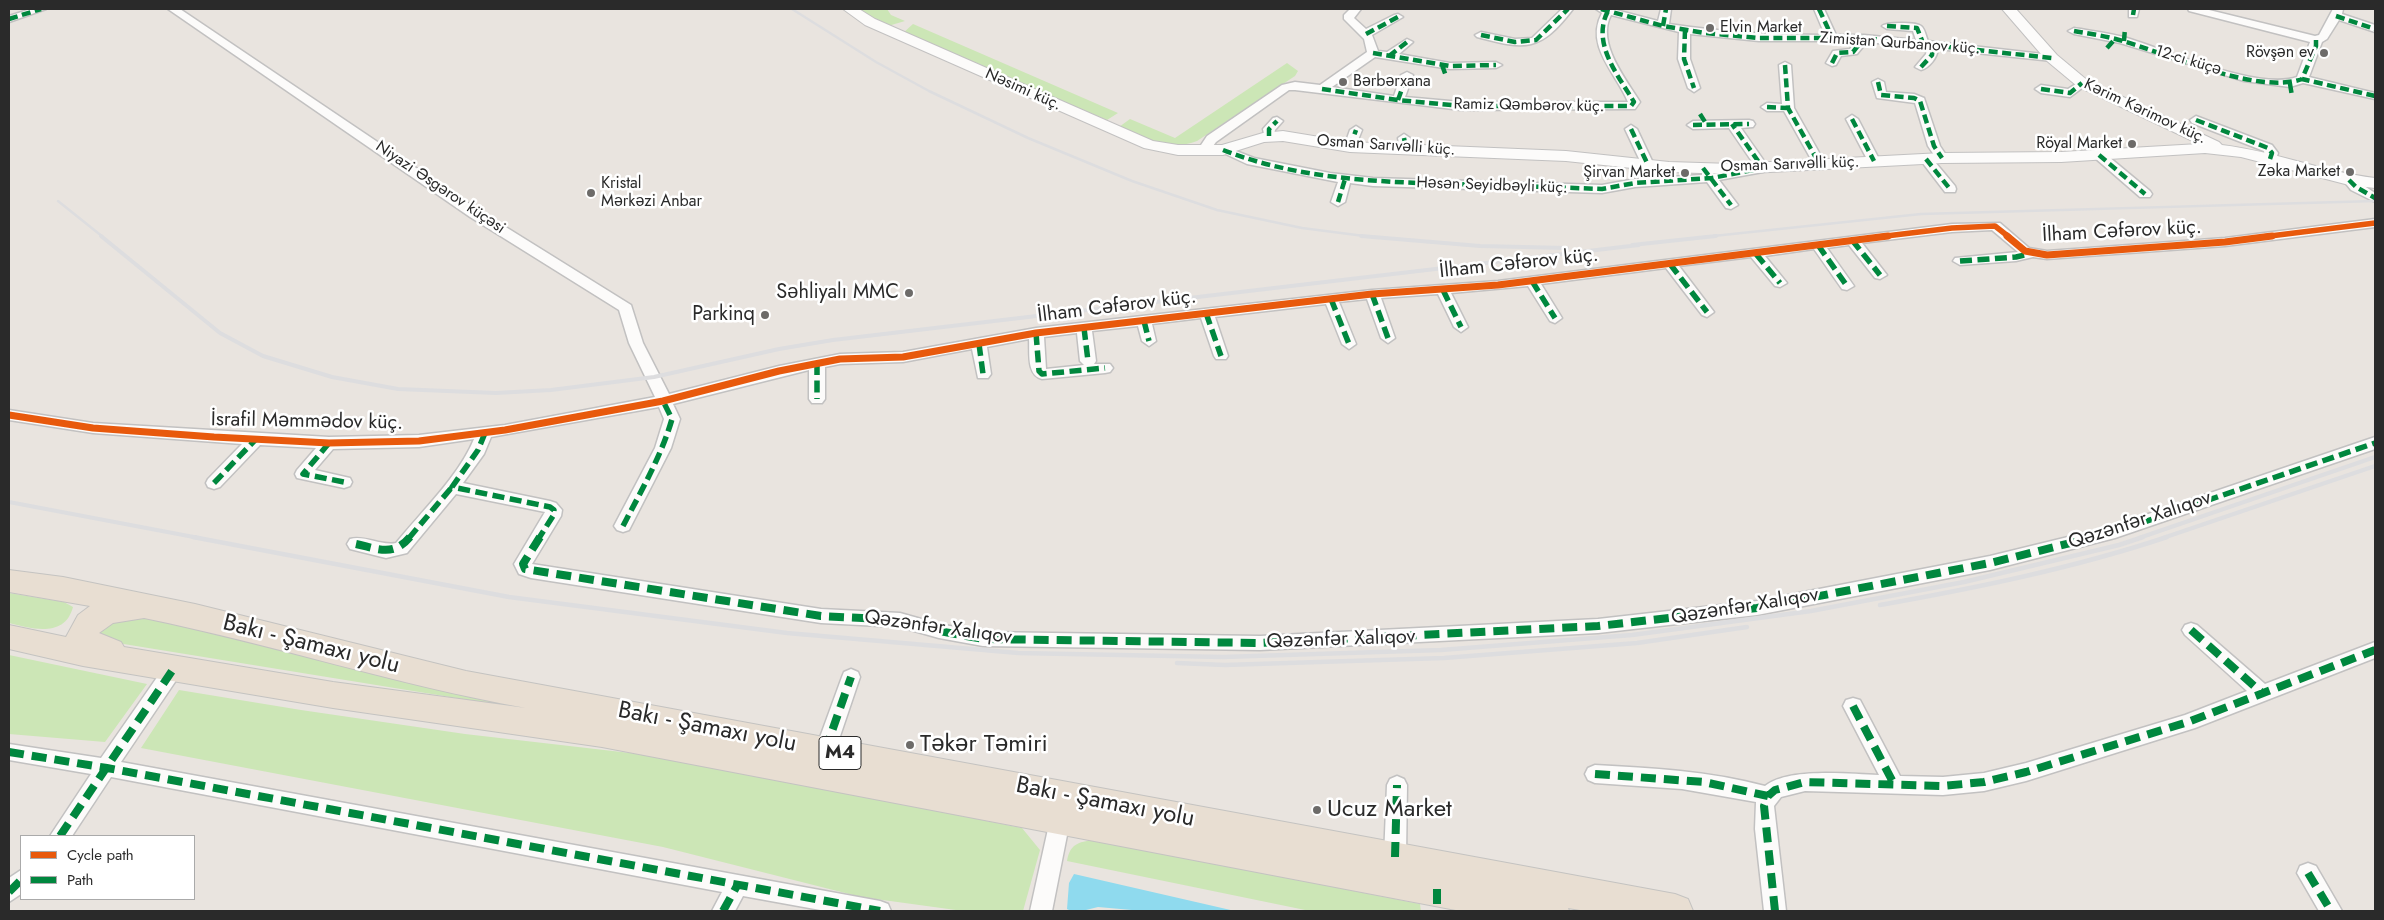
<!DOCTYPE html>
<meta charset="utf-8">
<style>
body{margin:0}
#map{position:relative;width:2384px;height:920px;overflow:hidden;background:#e9e4df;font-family:Jost,sans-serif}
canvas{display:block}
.frame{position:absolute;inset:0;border:10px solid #2a2a2a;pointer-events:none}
.legend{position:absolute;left:20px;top:835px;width:175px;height:65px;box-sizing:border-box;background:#fff;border:1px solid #aaa;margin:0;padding:6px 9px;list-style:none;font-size:15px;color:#2a2a2a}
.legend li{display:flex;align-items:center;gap:10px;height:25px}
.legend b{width:25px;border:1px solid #aaa}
</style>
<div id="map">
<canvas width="2384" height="920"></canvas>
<div class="frame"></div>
<ul class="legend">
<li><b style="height:6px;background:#e8590c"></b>Cycle path</li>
<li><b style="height:6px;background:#00873e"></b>Path</li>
</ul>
</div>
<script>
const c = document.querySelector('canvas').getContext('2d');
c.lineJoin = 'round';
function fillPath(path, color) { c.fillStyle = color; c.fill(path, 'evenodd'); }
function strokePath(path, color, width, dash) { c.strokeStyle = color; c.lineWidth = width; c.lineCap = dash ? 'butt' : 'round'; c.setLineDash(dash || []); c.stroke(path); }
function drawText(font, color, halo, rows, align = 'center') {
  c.font = font + ' Jost,sans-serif'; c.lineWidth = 5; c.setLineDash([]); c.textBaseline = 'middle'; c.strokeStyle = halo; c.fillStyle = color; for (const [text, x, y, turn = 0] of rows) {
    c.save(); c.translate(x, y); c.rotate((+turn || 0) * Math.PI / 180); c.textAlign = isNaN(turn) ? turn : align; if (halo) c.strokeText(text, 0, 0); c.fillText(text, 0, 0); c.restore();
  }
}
fillPath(new Path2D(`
 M860,9H887L891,15L905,21L888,26L858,10Z
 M913,24L1118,113L1107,120L903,33Z
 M1287,63L1298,71L1295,76L1197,141C1170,152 1144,138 1119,127L1130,119L1175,138Z
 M9,593L64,602L73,607C65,638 32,629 9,623Z
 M136,615L524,709L99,640L98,625Z
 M9,655L147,684L105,742L9,734Z
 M179,690L301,710L465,734L665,757L1022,828L1040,850L1023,911H963L861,897L663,847L141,748Z
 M1094,840L1420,904L1421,911H1310L1067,861C1070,844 1078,842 1094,840Z`), '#cce6b6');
fillPath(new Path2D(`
 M1074,874L1235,911H1143L1098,907L1082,911H1071L1067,909L1069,883Z`), '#8fdaee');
const minor = new Path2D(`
 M31,9H46L9,22V16Z
 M168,9H180L480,211L631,305L643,343L669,394L779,366L840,354L903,352L1036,328L1372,290L1498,281L1952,224L2000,223L2029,248L2047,251L2225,238L2375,219V227L2225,246L2047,259L2033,257L2016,261L1960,265L1953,261L1955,258L2018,252L1992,230L1952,232L1862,243L1887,275L1880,279L1875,278L1849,245L1827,248L1854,286L1847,290L1842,289L1814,249L1765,256L1787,283L1780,287L1775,286L1751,257L1679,266L1714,312L1707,317L1702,315L1666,268L1541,284L1562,318L1555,323L1550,321L1528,286L1451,293L1468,327L1461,332L1454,327L1438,294L1381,298L1395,338L1388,343L1381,338L1367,299L1339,302L1356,344L1349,349L1342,344L1326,304L1215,317L1228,356L1226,359H1216L1214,356L1201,318L1152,324L1156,341L1149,346L1142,341L1138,326L1092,331L1096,361L1094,364H1110L1113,368L1110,372L1105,373L1042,379C1026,375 1030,352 1029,339L987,347L991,374L988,378H978L972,349L903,362L840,364L825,367V399L822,403H812L809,399V370L673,404L680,419L671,448L629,530L623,532L617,530L614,526L655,448L664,419L659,407L491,437L484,454L463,483L550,501L556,503L562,510L561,516L532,564L821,609L900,613L939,624L983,632L1260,636L1598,619L1757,601L1990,556L2113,526L2375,437V449L2115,538L1990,570L1757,615L1598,633L1260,650L983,646L939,638L900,627L821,623L531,578L519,574L514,564L545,512L456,494L407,553L386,558L350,549L347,544L350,539C365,535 380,546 396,543C421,512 459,476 474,439L419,447L333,449L315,470L350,478L352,482L350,486L344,488L297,478L295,474L297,470L316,448L260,445L220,487L214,489L208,487L206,483L208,479L242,444L93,433L9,420V410L93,423L329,437L419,435L505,425L655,397L629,343L619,310L470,217ZM1077,333L1080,361L1084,365L1046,369L1044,337Z
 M1350,9H1361L1354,18L1366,29L1394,15L1398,14L1403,17L1372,35L1378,51L1387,52L1407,39L1413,42L1399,54L1450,63L1496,62L1502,65L1496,68L1450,69L1375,57L1332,87L1394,96L1401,75L1407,72L1413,75L1405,97L1461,102H1628C1617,74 1584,46 1602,13L1596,9H1612L1658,21L1661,9H1671L1669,24C1721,32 1772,35 1825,35L1814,9H1824L1836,35H1864L1916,40L1913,31L1887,29L1882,26C1886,22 1917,22 1921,26C1925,29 1926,37 1928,41L2052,55L2058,58L2052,61L1938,49C1937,58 1929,68 1921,70L1915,67L1926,54L1927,48L1867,42L1857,54L1841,56L1836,65L1832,66L1826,63L1833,51L1850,49L1856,41H1759L1690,34V59L1700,88L1694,92L1688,88L1678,59L1679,32L1611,15C1596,43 1626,79 1640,102L1635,109L1461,110L1295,90H1289L1216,142L1207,154H1199L1197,151L1207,136L1282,85L1295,82L1320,85L1367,52L1364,39L1344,19V15Z
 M1562,9H1573C1540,52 1526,50 1477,37L1475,35L1481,32L1515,39L1532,38Z
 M2129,9H2139L2137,17H2129Z
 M2188,9H2205L2315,36L2319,35L2333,9H2343L2342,14L2375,25V32L2339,20L2327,39L2322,42L2309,77L2375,93V99L2303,83L2290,87L2244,81L2120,43L2074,34L2068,31L2074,28C2092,31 2109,33 2127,38C2167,50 2259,91 2297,77L2310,42L2189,11Z
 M1785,62L1791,65L1794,108L1826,165L1824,168H1816L1784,111H1767L1761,107L1767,103L1782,104L1779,65Z
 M1878,79L1884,82L1886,92L1914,94L1924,98L1940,146L1948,158L1946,161H1938L1928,146L1915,103L1877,98L1872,82Z
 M2082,80L2086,81L2088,83L2086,85L2070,97L2041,93L2035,89L2041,85L2068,89Z
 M1852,115L1858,119L1880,161L1878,164L1874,165L1868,161L1846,119Z
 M2196,116L2272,145L2278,153L2276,159L2270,163L2266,162L2264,151L2192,123L2190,120Z
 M1277,117L1283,121L1275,130L1273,139H1265L1263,129L1273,118Z
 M1749,120L1753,121L1755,124L1753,127L1741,128L1769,168L1763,172L1719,180L1738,205L1731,209L1726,208L1707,182L1635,187L1602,193L1373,186L1350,183L1345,202L1338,206L1331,202L1338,182L1247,164L1217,150L1223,146L1254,158L1330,173L1373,178L1602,185L1635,179L1702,175V170L1707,169L1714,174L1755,166L1729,128L1693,129L1687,125L1693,121Z
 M1631,125L1637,129L1654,165L1652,168H1644L1642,165L1625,129Z
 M1356,126L1362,130L1354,150H1346L1344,147L1350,130Z
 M1404,134L1410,138L1412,149L1406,153L1400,149L1398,138Z
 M2099,151L2103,152L2150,191L2152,194L2150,197H2140L2095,158L2093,155L2095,152Z
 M1926,155L1930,156L1955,186L1956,189L1955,192H1945L1922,162L1920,159L1922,156Z
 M2349,176L2375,193V202L2351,190L2343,180Z
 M2191,623L2197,625L2265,684L2375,642V658L2195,728L2026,781L1984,791L1943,795L1805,791L1781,797L1774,806L1786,911H1764L1755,829L1756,802L1682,789L1595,783L1588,780L1585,774L1588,768L1595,765C1652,768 1709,771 1765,786C1788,767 1850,774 1879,775L1843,706L1846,700L1853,698L1860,700L1900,776L1943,777L1984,773L2026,763L2185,715L2247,691L2185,635L2182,630L2185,625Z
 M174,660L181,663L183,668L181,673L121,762L880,901L888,904L891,911H826L743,896L735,911H712L722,892L111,777L72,836H50L91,774L9,760V744L101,758L167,663Z
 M851,669L858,672L860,677L835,751L832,757L825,760L818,757L815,751L842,677L844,672Z
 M1397,776L1404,779L1407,785L1406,857L1402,864L1395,867L1388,864L1384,857L1387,785L1390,779Z
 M1060,811L1067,813L1070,820L1052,911H1030L1050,820L1053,813Z
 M2308,863L2316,866L2342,911H2319L2297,873L2300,866Z
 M21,870V894L9,902V878Z`);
const tertiary = new Path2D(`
 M843,9H859L875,19L1153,141L1178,145H1222L1263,133L1283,131L1350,142L1566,151L1669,162L1732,164L1942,153L2061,152L2199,144L2077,86L2047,61L2002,9H2016L2057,55L2087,80L2219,142L2222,145C2274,151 2323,172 2375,178V188L2349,185L2241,157L2205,153L2061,162L1942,163L1732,174L1669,172L1566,161L1350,152L1283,141L1264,142L1223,155H1178L1144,148L865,25Z`);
const trunk = new Path2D(`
 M9,570L63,577L195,604L466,671L1675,894L1688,899L1693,911H1586L1568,908L1569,911H1461L602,747L333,708L83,666L9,649V625L66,637L78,615L90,606L9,592ZM144,618C272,644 397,685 526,708L333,682L124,647L121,642L99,633L113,623Z`);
strokePath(minor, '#c2c1c1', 3);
strokePath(tertiary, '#c2c1c1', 2);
strokePath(trunk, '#c4c3c1', 2);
fillPath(minor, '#fcfbfa');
fillPath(tertiary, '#fcfbfa');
fillPath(trunk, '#e8ded2');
strokePath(new Path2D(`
 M792,9L876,62L929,91L1028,138L1132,181L1217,210L1302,228L1372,237
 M58,201L103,237
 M1704,237L1921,214L2375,201`), '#dddddf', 2.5);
strokePath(new Path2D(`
 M101,236L220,333L263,356L332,377L398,389L496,393L551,390L654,377L779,349L833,340L1639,245
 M1361,236L1480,246L1567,248
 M1632,245L1716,236
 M9,502L199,538
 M2139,538L2375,457
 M2163,538L2375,466`), '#dddddf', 4);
strokePath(new Path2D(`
 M193,537L509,597L787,633L1018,653L1223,657L1441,650L1632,635L1811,611L1964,582L2119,545L2143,537
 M1880,605C1976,588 2074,568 2167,537
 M1177,663L1225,665L1444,658L1637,643L1747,627`), '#dddddf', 4.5);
strokePath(new Path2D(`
 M1601,9L1663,26L1705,33L1759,38H1864L2052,58
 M1819,9L1832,37
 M2133,15L2134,9
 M2336,16L2375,29
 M9,19L41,9
 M1663,26L1666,9
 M1887,26L1917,28L1923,43
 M1685,30L1684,59L1694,88
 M2074,31C2090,34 2107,36 2123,41C2168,54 2258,95 2302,79
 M1366,34L1398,17
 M1481,35L1515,42L1536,40L1568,9
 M2316,40V46L2302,79L2375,96
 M2124,41L2125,28
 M2107,48L2115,39
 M1373,53L1450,66L1496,65
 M1389,56L1407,42
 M1832,63L1837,53L1853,52L1864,38
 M1442,65L1446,76
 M1785,65L1788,108L1820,165
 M1921,67L1932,55L1933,44
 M1878,82L1881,95L1914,98L1920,101L1934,146L1942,158
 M2290,84L2292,96
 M1322,89L1398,100L1461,106H1631L1634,102C1618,75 1591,43 1608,11
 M2041,89L2070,93L2082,83
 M1398,100L1407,75
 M1767,107L1788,108
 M1700,114L1707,125
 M1852,119L1874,161
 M2196,120L2268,148L2272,153L2270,159
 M1693,125L1749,124
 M1631,129L1648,165
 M1269,136V129L1277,121
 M1404,138L1406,149
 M1350,147L1356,130
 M1223,150C1297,179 1376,182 1454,184C1503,186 1553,187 1602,189L1635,183L1712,178L1763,168L1732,124
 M2099,155L2145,194
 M1926,159L1950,189
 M1703,168L1731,205
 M2349,180L2356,187L2375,198
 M1338,202L1345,179`), '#00873e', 4.5, [9, 4.5]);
strokePath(new Path2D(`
 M1852,240L1880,275
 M1818,245L1847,286
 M1756,254L1780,283
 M1960,261L2016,257L2029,254
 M1670,264L1707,312
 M1532,281L1555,318
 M1443,290L1461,327
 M1372,294L1388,338
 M1331,299L1349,344
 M1206,313L1221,356
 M1144,321L1149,341
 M1084,328L1088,361
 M1036,333L1039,371L1042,374L1105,368
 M979,344L983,374
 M817,363V399
 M485,433L478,450L452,487L550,507L554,510L553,516L539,538
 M329,443L303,474L344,482
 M214,483L256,439
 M623,526C641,491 661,457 672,419L663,401
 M409,538L452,487
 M2090,538L2115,532L2375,443`), '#00873e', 5.5, [12, 5.5]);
strokePath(new Path2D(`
 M540,537L523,564L525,569L821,616L900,620L939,631L983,639L1260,643L1598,626L1757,608L1990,563L2095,537
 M356,544C379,549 393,557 410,537
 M2191,630L2261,692
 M1853,706L1894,784
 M825,751L851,677
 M9,752L107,768L880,911
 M1595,774L1704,782L1768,796
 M60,836L174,668
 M1395,857L1397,785
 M2308,873L2331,911
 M1437,889V911
 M9,892L21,880
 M723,911L738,884
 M1775,911L1764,806L1768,796L1775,790L1805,782L1943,786L1984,782L2026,772L2188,722L2375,650`), '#00873e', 8, [15, 8]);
strokePath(new Path2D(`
 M1878,237L1952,228L1995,226L2009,237
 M2262,237L2375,223`), '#e8590c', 5.5);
strokePath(new Path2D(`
 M2007,236L2025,251L2047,255L2225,242L2272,236
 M9,415L93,428L214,437L329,443L419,441L505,430L663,401L779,371L840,359L903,357L1036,333L1372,294L1498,285L1888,236`), '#e8590c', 7);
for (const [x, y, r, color] of [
 [1710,28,5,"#6d6b69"],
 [2324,53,5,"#6d6b69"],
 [1343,82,5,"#6d6b69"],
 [2132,144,5,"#6d6b69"],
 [2350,172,5,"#6d6b69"],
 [1685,173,5,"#6d6b69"],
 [591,193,5,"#6d6b69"],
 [909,293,5,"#6d6b69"],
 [765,315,5,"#6d6b69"],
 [910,745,5,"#6d6b69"],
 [1317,810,5,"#6d6b69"]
]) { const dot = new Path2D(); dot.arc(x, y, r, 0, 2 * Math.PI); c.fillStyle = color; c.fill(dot); strokePath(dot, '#fff', 2); }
drawText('16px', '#2a2a2a', '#fff', [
 ["Elvin Market",1720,28,"left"],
 ["Rövşən ev",2314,53],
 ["Bərbərxana",1353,82,"left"],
 ["Röyal Market",2122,144],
 ["Zəka Market",2340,172],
 ["Şirvan Market",1675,173],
 ["Kristal",601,184,"left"],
 ["Mərkəzi Anbar",601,202,"left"]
], 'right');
drawText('16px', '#2a2a2a', '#fff', [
 ["Zimistan Qurbanov küç.",1900,44,4],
 ["12-ci küçə",2188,61,17],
 ["Nəsimi küç.",1023,90,24],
 ["Ramiz Qəmbərov küç.",1529,106,1],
 ["Kərim Kərimov küç.",2145,112,25],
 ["Osman Sarıvəlli küç.",1386,146,4],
 ["Osman Sarıvəlli küç.",1790,165,-2],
 ["Həsən Seyidbəyli küç.",1492,186,2],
 ["Niyazi Əsgərov küçəsi",440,188,34]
]);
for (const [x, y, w] of [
 [840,753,42]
]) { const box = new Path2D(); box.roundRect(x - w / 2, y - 16.5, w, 33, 4); c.fillStyle = '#fff'; c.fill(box); strokePath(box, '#2a2a2a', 1); }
drawText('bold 19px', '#2a2a2a', null, [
 ["M4",840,753]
]);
drawText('20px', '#2a2a2a', '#fff', [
 ["İlham Cəfərov küç.",2122,232,-3],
 ["İlham Cəfərov küç.",1519,264,-6],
 ["İlham Cəfərov küç.",1117,307,-7],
 ["İsrafil Məmmədov küç.",307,422,1],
 ["Qəzənfər Xalıqov",2140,521,-18],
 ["Qəzənfər Xalıqov",1745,607,-9],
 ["Qəzənfər Xalıqov",938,628,8],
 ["Qəzənfər Xalıqov",1341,640,-2]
]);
drawText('20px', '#2a2a2a', '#fff', [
 ["Səhliyalı MMC",899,293],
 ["Parkinq",755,315]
], 'right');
drawText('24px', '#2a2a2a', '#fff', [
 ["Bakı - Şamaxı yolu",311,645,14],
 ["Bakı - Şamaxı yolu",707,728,11],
 ["Bakı - Şamaxı yolu",1105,803,11]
]);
drawText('24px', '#2a2a2a', '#fff', [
 ["Təkər Təmiri",920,745],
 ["Ucuz Market",1327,810]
], 'left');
</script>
